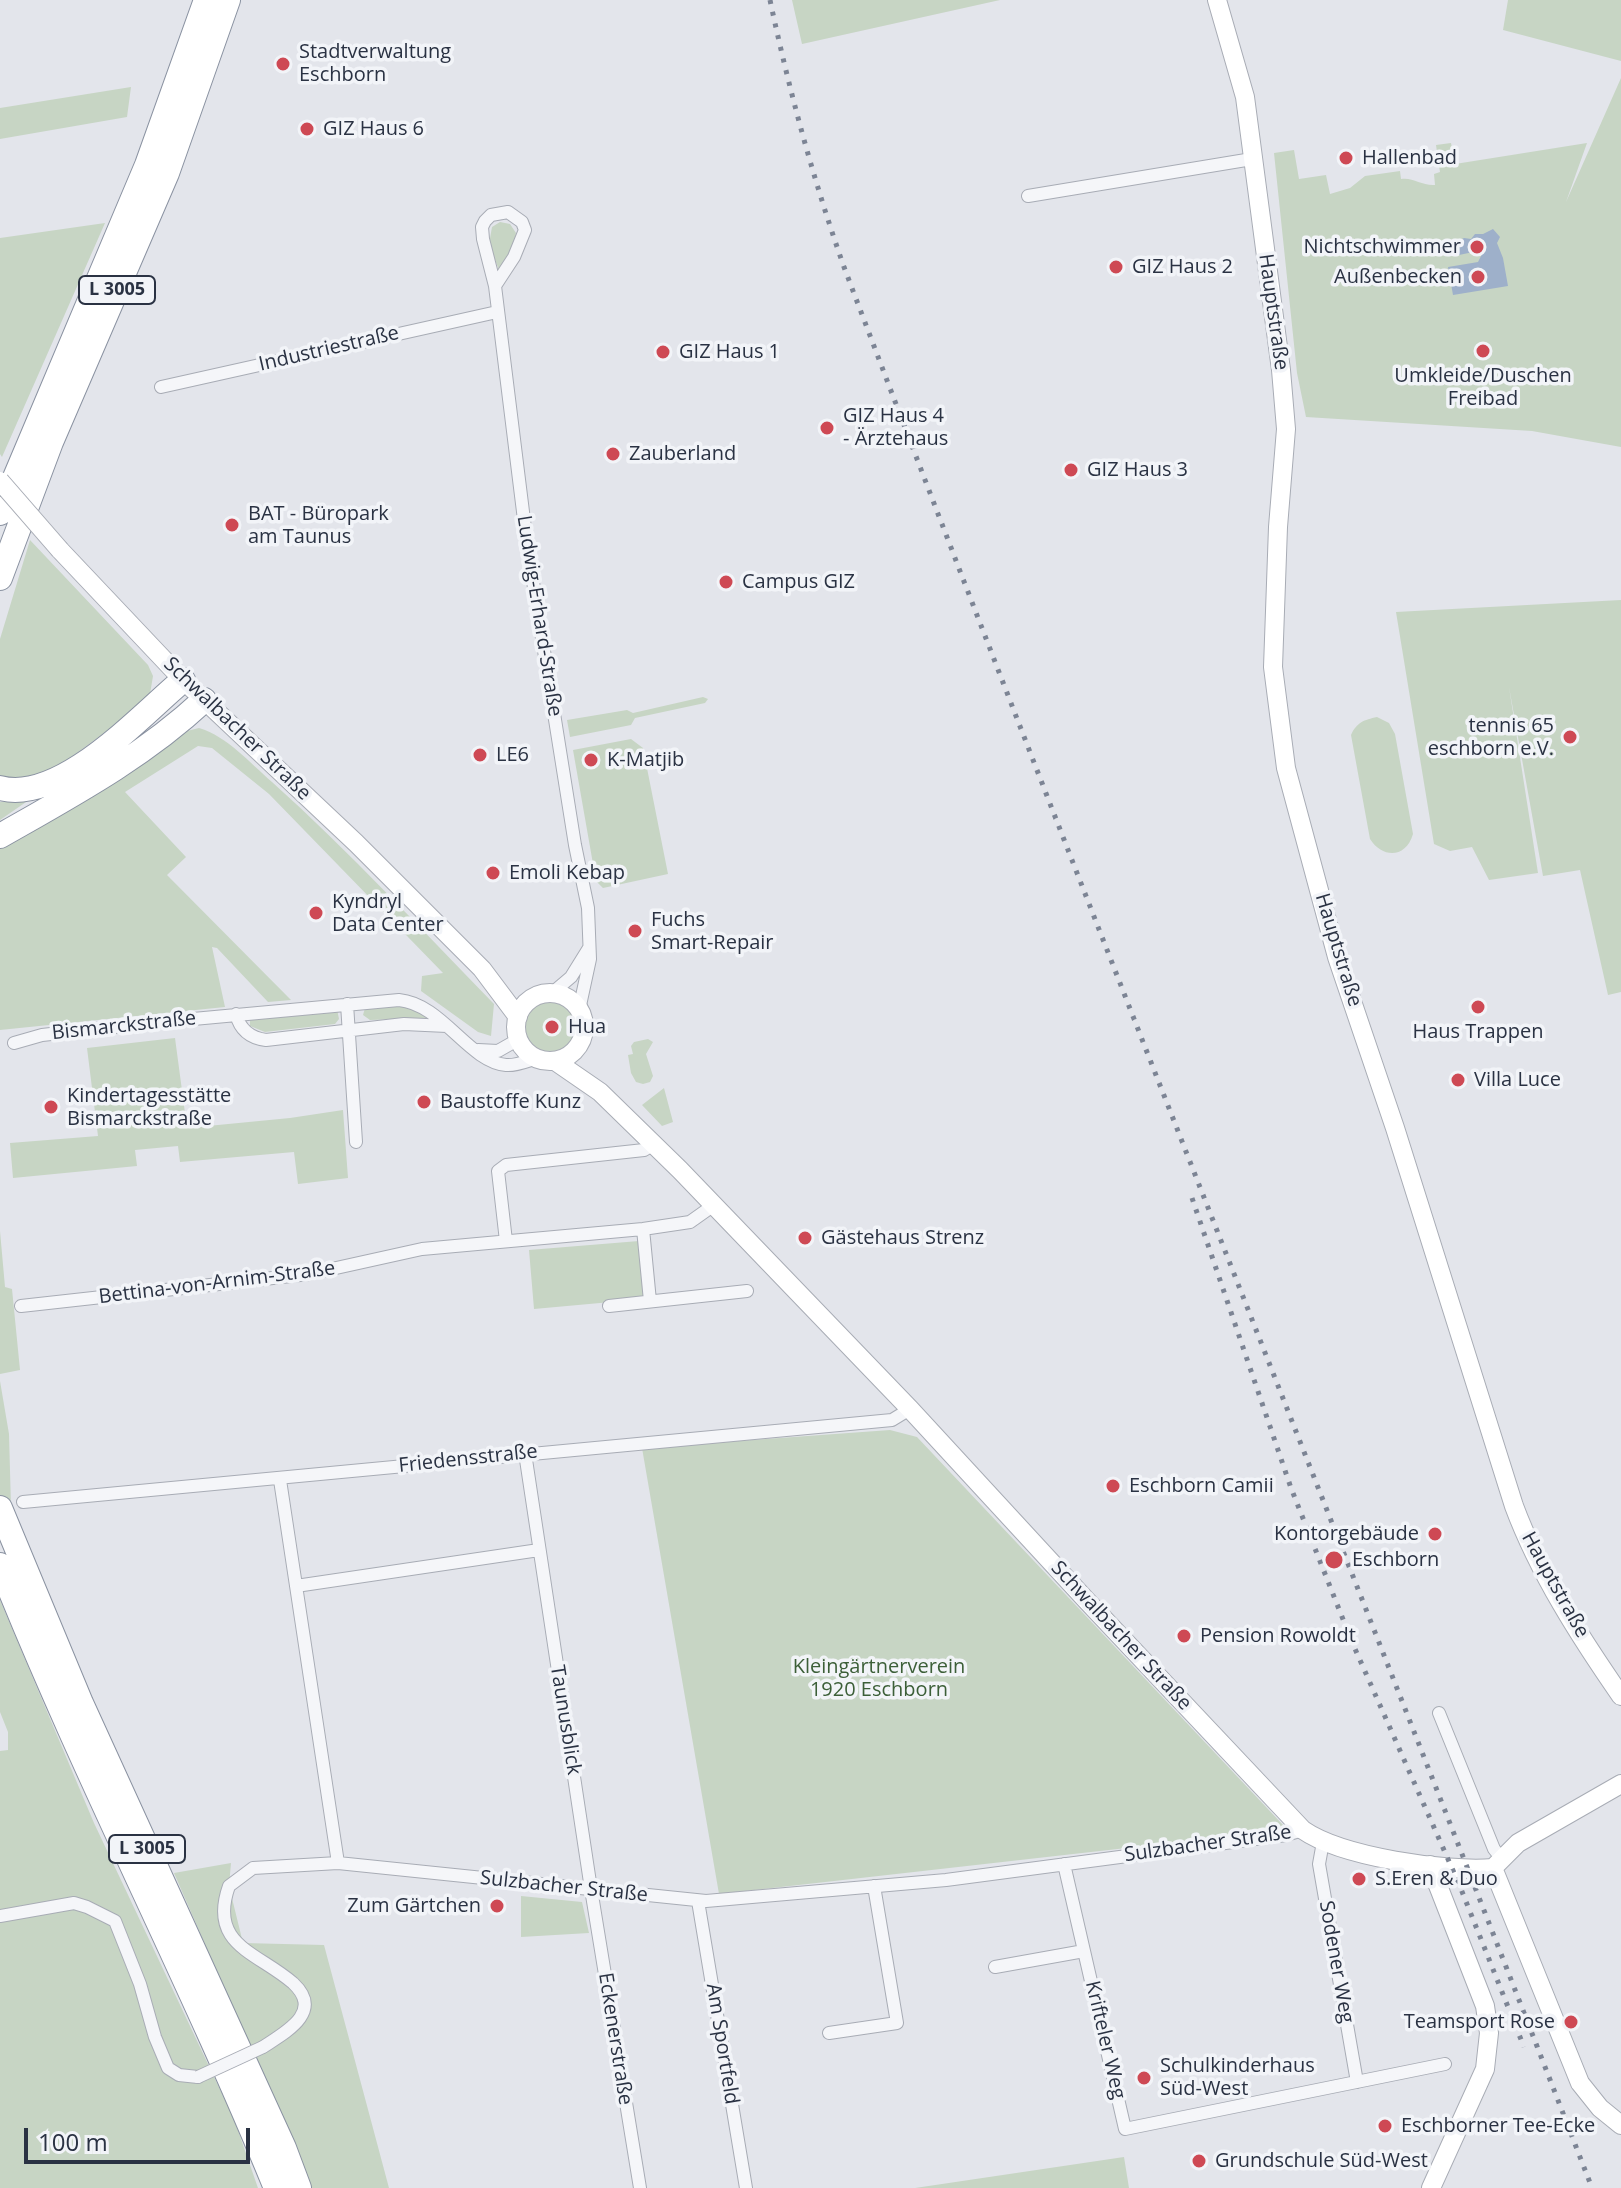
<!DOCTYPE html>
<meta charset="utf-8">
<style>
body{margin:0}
#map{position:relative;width:1621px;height:2188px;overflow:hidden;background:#e3e5eb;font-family:"Open Sans",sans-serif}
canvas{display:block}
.scale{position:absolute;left:24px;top:2128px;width:226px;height:36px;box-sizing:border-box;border:4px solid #2a3243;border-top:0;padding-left:10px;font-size:24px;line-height:28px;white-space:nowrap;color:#2a3243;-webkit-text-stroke:6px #f2f4f8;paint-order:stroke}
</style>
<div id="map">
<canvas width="1621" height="2188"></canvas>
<div class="scale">100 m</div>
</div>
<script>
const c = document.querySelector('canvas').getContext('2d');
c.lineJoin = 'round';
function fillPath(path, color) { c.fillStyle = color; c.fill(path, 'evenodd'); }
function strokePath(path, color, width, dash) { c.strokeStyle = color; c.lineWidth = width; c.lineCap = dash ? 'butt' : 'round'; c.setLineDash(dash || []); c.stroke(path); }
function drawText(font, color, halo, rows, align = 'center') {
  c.font = font + ' "Open Sans",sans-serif'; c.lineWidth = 7; c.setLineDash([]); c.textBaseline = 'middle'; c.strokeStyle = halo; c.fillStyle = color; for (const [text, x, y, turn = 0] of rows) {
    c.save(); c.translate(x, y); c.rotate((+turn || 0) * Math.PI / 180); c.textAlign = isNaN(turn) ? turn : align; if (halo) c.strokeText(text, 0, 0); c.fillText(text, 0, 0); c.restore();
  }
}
fillPath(new Path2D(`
 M792,0H1000L802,44Z
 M1508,0H1621V61L1503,30Z
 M1621,78V447L1532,431L1306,417L1297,373L1274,153L1294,150L1299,179L1326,175L1330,194L1350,188L1365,176L1400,171L1401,179C1413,177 1422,186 1435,185L1434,174L1440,172L1436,145L1451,143L1455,164L1587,143L1566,202Z
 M131,87L127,117L0,139V108Z
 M500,222L510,224L516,233L513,250L499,270L489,244L492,227Z
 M105,223L2,457L0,454V238Z
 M30,540L148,665L153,676L150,694L130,714L47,775L15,784L0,778V639Z
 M1621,600V992L1608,995L1580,870L1543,876L1509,687L1538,873L1489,880L1472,847L1450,851L1434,844L1396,612Z
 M703,697L708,699L705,703L635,718L631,725L570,737L567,720L627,710L633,713Z
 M1377,717L1389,723L1395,734L1413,834C1406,858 1383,859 1370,839L1351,735C1357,722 1364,720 1377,717Z
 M199,728C228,737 249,762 272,782C350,852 421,929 494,1004L491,1036L478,1032L421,991L422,976L443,973L269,794L212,748L198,746L125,792L186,857L167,875L291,1000L268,1002L217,948L212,947L225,1007L0,1030V846L183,732Z
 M631,739L643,748L668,874L603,888L596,881L573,750Z
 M29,800L0,820V802Z
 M522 1027a29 29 0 1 1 58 0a29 29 0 1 1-58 0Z
 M403,1004L428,1018L370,1020L363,1015L365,1008Z
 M337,1009L339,1019L335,1024L265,1032L250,1026V1017Z
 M175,1038L187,1128L290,1118L343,1110L348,1178L298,1184L294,1152L180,1162L178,1146L135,1150L137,1166L13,1178L10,1143L98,1136L87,1048Z
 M648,1039L653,1042L646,1054L653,1076L650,1082L643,1084L636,1082L631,1073L628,1055L633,1054L631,1046L634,1042Z
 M664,1088L673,1122L662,1126L642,1105Z
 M0,1231L5,1287L12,1289L20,1370L0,1374Z
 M639,1241L644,1299L534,1309L529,1250Z
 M0,1381L9,1434L11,1507L0,1495Z
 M890,1430L917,1437L1283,1825L1277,1831L719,1894L642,1448Z
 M0,1600L94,1823L234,2119L258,2188H0V1751L8,1750V1732L0,1712Z
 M231,1863L229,1886L243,1943L324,1945L389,2188H304L280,2117L174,1873Z
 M521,1896L582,1902L589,1933L521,1937Z
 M1124,2157L1129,2188H915Z`), '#c7d5c4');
fillPath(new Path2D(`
 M1493,229L1500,237L1497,243L1503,258L1508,286L1453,295L1448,267L1478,262L1482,254L1478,251L1459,255L1456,242L1464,238L1471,239L1475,234H1483Z`), '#9eb0ca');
const street = new Path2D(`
 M1028,196L1252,159
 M495,286L514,257L525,230L522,222L508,212L491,215L485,221L482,227L483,239L495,286L527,544L575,845L588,908L590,959L579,1010
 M161,387L497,312
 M551,994L571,977L589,948
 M347,1004L356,1142
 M236,1014C240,1030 250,1038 266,1040L404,1024L447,1026
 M14,1043L42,1035L150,1023L399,1000C442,1004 469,1062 506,1065C516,1066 527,1061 537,1058
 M478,1050L498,1051L519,1039
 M643,1229L650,1301
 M506,1241L498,1171L506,1165L644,1150L654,1144
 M21,1306L309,1274L422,1249L643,1229L690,1222L714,1205
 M609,1306L747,1291
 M525,1453L591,1889L640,2188
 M280,1480L338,1863
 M23,1502C313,1477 602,1445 892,1420L910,1409
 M296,1586L539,1550
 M1439,1713L1494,1849L1502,1859
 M1323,1842L1319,1864L1357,2082
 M1064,1864L1125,2129L1445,2064
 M698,1901L746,2188
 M0,1916L74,1903L87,1907L115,1921L140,1984L155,2037L168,2068L179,2075L198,2077
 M995,1967L1084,1951
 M829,2033L897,2023L874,1886
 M263,2047C286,2032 324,2012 293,1983C257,1952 208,1945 229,1886L253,1868L338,1863L706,1901L946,1880L1286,1835L1303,1830`);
const secondary = new Path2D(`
 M1217,0L1245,97L1281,370L1286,429L1278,527L1273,667L1286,768L1337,957L1395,1128L1514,1506C1539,1573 1580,1637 1621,1696
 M60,550L183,680L356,843L482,969L518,1017
 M516 1027a34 34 0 1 1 68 0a34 34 0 1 1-68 0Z
 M555,1061L600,1092L680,1170L910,1409L1087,1601L1303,1830C1342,1857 1446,1872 1493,1868
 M1430,1865L1485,2006L1489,2033L1485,2069L1431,2188
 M1493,1868L1580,2083L1600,2108L1621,2125
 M1493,1868L1518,1843L1621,1784`);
const highway = new Path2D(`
 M0,513L147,165L206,0
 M0,578L51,442L167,173L228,0
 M0,788C61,804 140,716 183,680
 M0,836C72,795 143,757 204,700
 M0,1508L81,1703L284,2148L299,2188
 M0,1565C84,1776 190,1978 276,2188`);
strokePath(street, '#a8acb5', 14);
strokePath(secondary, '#a8acb5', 20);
strokePath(highway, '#8a92a1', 26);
strokePath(street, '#f5f6f9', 12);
strokePath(secondary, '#fff', 18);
strokePath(highway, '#fff', 24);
strokePath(new Path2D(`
 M770,0C789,90 813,179 844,267C1087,910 1344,1547 1592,2188
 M1192,1198L1291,1488L1352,1642L1459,1884L1524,2047`), '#7c8494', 5, [4, 8]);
const streetBridge = new Path2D(`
 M198,2077L263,2047`);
const secondaryBridge = new Path2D(`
 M0,481L60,550`);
strokePath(streetBridge, '#a8acb5', 14, []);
strokePath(secondaryBridge, '#a8acb5', 20, []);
strokePath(streetBridge, '#f5f6f9', 12);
strokePath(secondaryBridge, '#fff', 18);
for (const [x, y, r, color] of [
 [283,64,8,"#ce4954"],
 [307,129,8,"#ce4954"],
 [1346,158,8,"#ce4954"],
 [1477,247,8,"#ce4954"],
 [1116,267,8,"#ce4954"],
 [1478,277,8,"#ce4954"],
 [1483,351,8,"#ce4954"],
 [663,352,8,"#ce4954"],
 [827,428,8,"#ce4954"],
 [613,454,8,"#ce4954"],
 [1071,470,8,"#ce4954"],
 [232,525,8,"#ce4954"],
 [726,582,8,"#ce4954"],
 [1570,737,8,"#ce4954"],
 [480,755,8,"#ce4954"],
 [591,760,8,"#ce4954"],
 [493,873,8,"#ce4954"],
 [316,913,8,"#ce4954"],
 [635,931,8,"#ce4954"],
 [1478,1007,8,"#ce4954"],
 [552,1027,8,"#ce4954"],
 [1458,1080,8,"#ce4954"],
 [424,1102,8,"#ce4954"],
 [51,1107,8,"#ce4954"],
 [805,1238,8,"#ce4954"],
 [1113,1486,8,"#ce4954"],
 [1435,1534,8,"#ce4954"],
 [1334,1560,10,"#ce4954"],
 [1184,1636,8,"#ce4954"],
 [1359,1879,8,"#ce4954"],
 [497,1906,8,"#ce4954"],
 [1571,2022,8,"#ce4954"],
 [1144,2078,8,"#ce4954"],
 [1385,2126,8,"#ce4954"],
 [1199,2161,8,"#ce4954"]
]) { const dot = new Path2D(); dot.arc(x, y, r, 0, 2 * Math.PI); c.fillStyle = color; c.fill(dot); strokePath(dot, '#f2f4f8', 3); }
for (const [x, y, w] of [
 [117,290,76],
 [147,1849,76]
]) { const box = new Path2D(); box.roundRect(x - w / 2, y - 14, w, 28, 6); c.fillStyle = '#f2f4f8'; c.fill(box); strokePath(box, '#2a3243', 2); }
drawText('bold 18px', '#2a3243', null, [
 ["L 3005",117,290],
 ["L 3005",147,1849]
]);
drawText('20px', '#2a3243', '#f2f4f8', [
 ["Stadtverwaltung",299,52],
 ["Eschborn",299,75],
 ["GIZ Haus 6",323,129],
 ["Hallenbad",1362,158],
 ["Nichtschwimmer",1461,247,"right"],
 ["GIZ Haus 2",1132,267],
 ["Außenbecken",1462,277,"right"],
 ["GIZ Haus 1",679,352],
 ["Umkleide/Duschen",1483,376,"center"],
 ["Freibad",1483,399,"center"],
 ["GIZ Haus 4",843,416],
 ["- Ärztehaus",843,439],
 ["Zauberland",629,454],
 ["GIZ Haus 3",1087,470],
 ["BAT - Büropark",248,514],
 ["am Taunus",248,537],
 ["Campus GIZ",742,582],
 ["tennis 65",1554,726,"right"],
 ["eschborn e.V.",1554,749,"right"],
 ["LE6",496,755],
 ["K-Matjib",607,760],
 ["Emoli Kebap",509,873],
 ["Kyndryl",332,902],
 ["Data Center",332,925],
 ["Fuchs",651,920],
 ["Smart-Repair",651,943],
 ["Hua",568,1027],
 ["Haus Trappen",1478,1032,"center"],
 ["Villa Luce",1474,1080],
 ["Kindertagesstätte",67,1096],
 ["Bismarckstraße",67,1119],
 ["Baustoffe Kunz",440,1102],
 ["Gästehaus Strenz",821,1238],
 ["Eschborn Camii",1129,1486],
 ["Kontorgebäude",1419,1534,"right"],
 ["Eschborn",1352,1560],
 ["Pension Rowoldt",1200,1636],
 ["S.Eren & Duo",1375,1879],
 ["Zum Gärtchen",481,1906,"right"],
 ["Teamsport Rose",1555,2022,"right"],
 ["Schulkinderhaus",1160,2066],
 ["Süd-West",1160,2089],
 ["Eschborner Tee-Ecke",1401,2126],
 ["Grundschule Süd-West",1215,2161]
], 'left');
drawText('20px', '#2a3243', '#f2f4f8', [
 ["Hauptstraße",1273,312,82],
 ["Industriestraße",329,349,-13],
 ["Ludwig-Erhard-Straße",539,616,81],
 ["Schwalbacher Straße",237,729,44],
 ["Hauptstraße",1338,950,73],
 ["Bismarckstraße",124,1026,-6],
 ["Bettina-von-Arnim-Straße",217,1283,-7],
 ["Friedensstraße",468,1459,-6],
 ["Hauptstraße",1555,1585,61],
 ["Schwalbacher Straße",1121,1636,47],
 ["Taunusblick",565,1720,81],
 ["Sulzbacher Straße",1208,1844,-8],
 ["Sulzbacher Straße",564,1887,6],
 ["Sodener Weg",1336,1962,80],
 ["Eckenerstraße",615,2039,81],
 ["Krifteler Weg",1105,2040,77],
 ["Am Sportfeld",722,2044,81]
]);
drawText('20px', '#3c5f38', '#f2f4f8', [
 ["Kleingärtnerverein",879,1667],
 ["1920 Eschborn",879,1690]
]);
</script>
